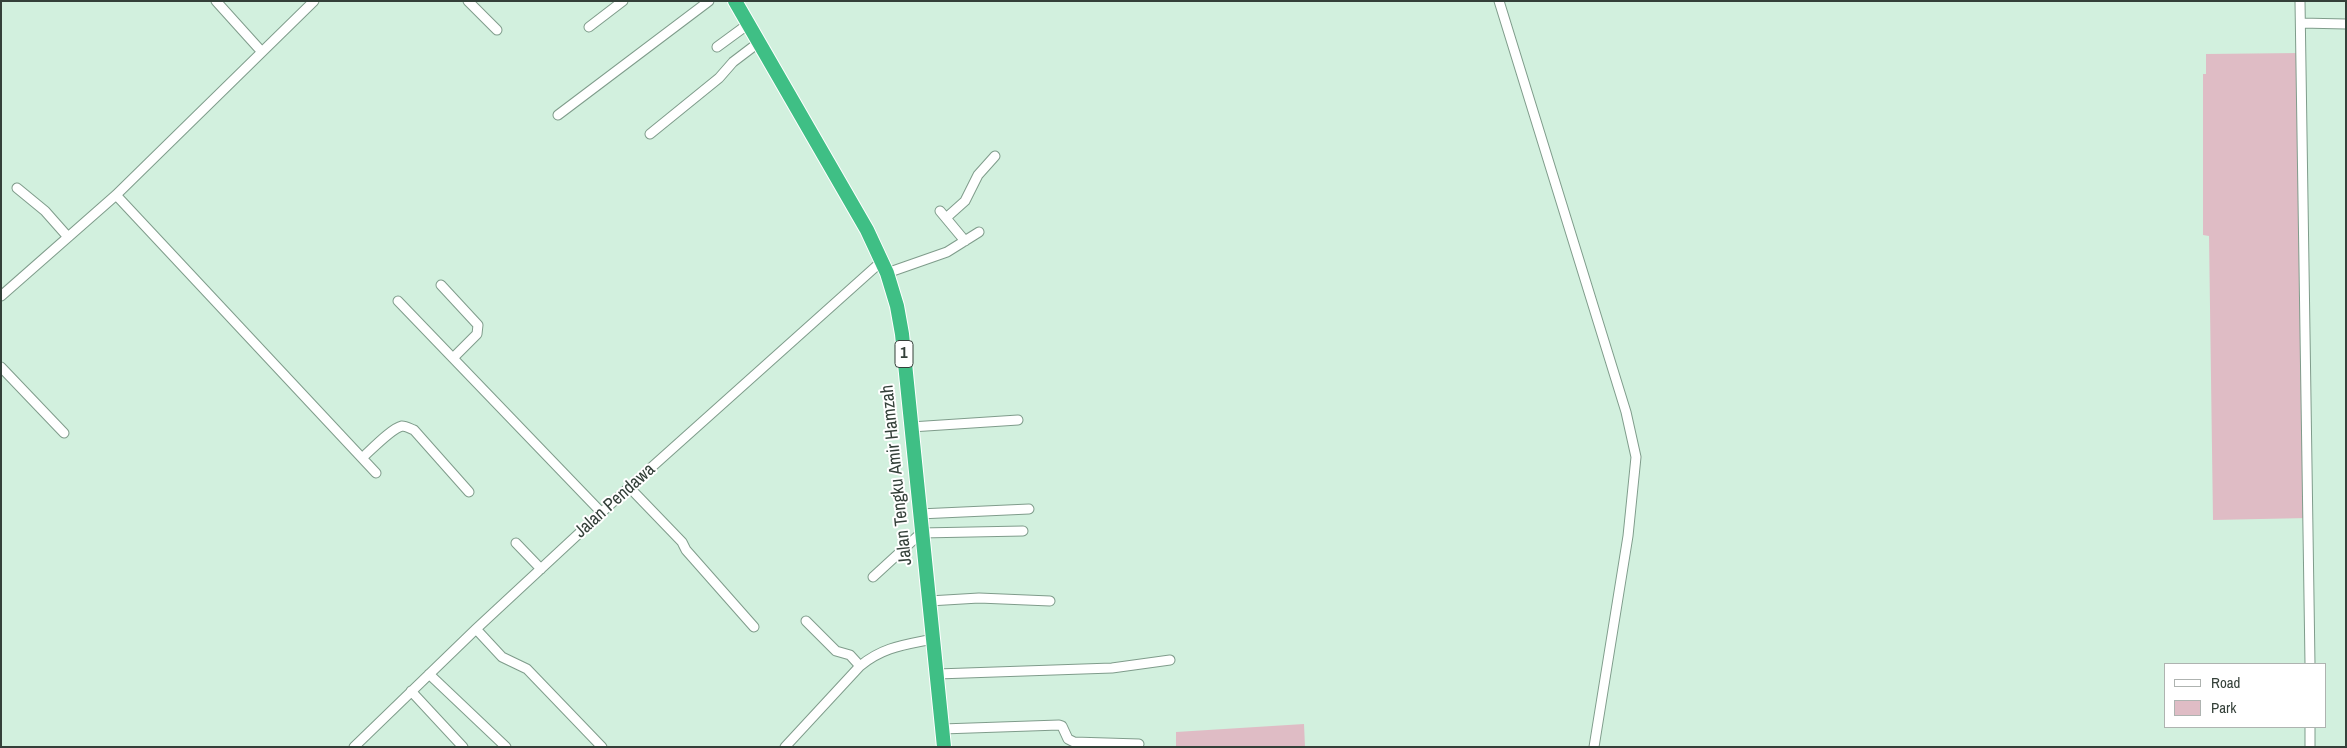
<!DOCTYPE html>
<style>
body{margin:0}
#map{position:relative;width:2347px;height:748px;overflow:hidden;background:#d2f0de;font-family:"Archivo Narrow",sans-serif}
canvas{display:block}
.frame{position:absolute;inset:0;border:2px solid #344039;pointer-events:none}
.legend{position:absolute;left:2164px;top:663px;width:162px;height:65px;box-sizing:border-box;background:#fff;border:1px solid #aeb3b0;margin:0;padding:6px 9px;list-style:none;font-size:15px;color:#344039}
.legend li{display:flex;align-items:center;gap:10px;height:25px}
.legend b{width:25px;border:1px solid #aeb3b0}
</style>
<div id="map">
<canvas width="2347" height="748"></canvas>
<div class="frame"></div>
<ul class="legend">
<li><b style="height:6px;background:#fff"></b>Road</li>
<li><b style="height:14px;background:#dfbcc5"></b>Park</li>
</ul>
</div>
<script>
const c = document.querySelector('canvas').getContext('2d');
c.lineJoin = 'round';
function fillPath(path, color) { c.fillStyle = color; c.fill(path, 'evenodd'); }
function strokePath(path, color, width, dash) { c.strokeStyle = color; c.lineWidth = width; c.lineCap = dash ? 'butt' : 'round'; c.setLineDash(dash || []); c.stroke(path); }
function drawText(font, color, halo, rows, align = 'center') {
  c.font = font + ' "Archivo Narrow",sans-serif'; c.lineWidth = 4; c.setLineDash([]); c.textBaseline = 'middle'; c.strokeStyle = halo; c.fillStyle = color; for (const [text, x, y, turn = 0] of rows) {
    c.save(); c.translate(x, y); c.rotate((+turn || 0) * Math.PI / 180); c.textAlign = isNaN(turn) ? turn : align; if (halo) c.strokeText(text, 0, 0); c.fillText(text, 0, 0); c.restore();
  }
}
fillPath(new Path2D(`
 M2300,53L2308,518L2213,520L2209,236L2203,235V74H2206V54Z
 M1304,724L1305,747H1176V732Z`), '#dfbcc5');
const minor = new Path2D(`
 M216,1L262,52
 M468,1L497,30
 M1499,1L1626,412L1636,457L1628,536L1594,747
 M2300,1L2310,664
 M2301,23L2346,24
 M589,27L623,1
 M717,47L747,25
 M558,115L709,1
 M650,134L719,78L733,62L758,43
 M17,188L45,211L68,237
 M116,195L376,473
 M940,211L965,241
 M946,218L965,201L978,175L995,156
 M887,273L947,252L979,232
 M441,285L478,325L477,334L453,358
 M1,296L116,195L314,1
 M398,301L601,512
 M1,367L64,433
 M911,427L1018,420
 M362,458C371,450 392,428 402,426C406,426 411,429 414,430L469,492
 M629,487L682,542L686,550L754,627
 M919,514L1029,509
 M516,543L541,569
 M873,577L921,533L1023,531
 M929,601L979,598L1050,601
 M806,621L836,651L850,655L860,666
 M476,629L502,657L527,669L602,747
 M429,674L506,747
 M937,674L1112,668L1170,660
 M411,691L463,747
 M2310,727V747
 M942,729L1059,725L1062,726L1068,739L1074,742L1139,744
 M354,747L476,629L615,500L882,261
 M785,747L860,666C883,647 904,645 933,639`);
const highway = new Path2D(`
 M735,1L867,230L887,273L897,306L902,334L944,747`);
strokePath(minor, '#7f9c8b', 11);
strokePath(highway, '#fff', 16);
strokePath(minor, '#fff', 9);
strokePath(highway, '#3fbf85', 14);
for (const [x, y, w] of [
 [904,354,18]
]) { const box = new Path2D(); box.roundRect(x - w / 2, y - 13.5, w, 27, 4); c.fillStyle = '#fff'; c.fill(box); strokePath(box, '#344039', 1); }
drawText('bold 16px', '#344039', null, [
 ["1",904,354]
]);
drawText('18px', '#344039', '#fff', [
 ["Jalan Tengku Amir Hamzah",897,475,-96],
 ["Jalan Pendawa",615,501,-42]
]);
</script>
